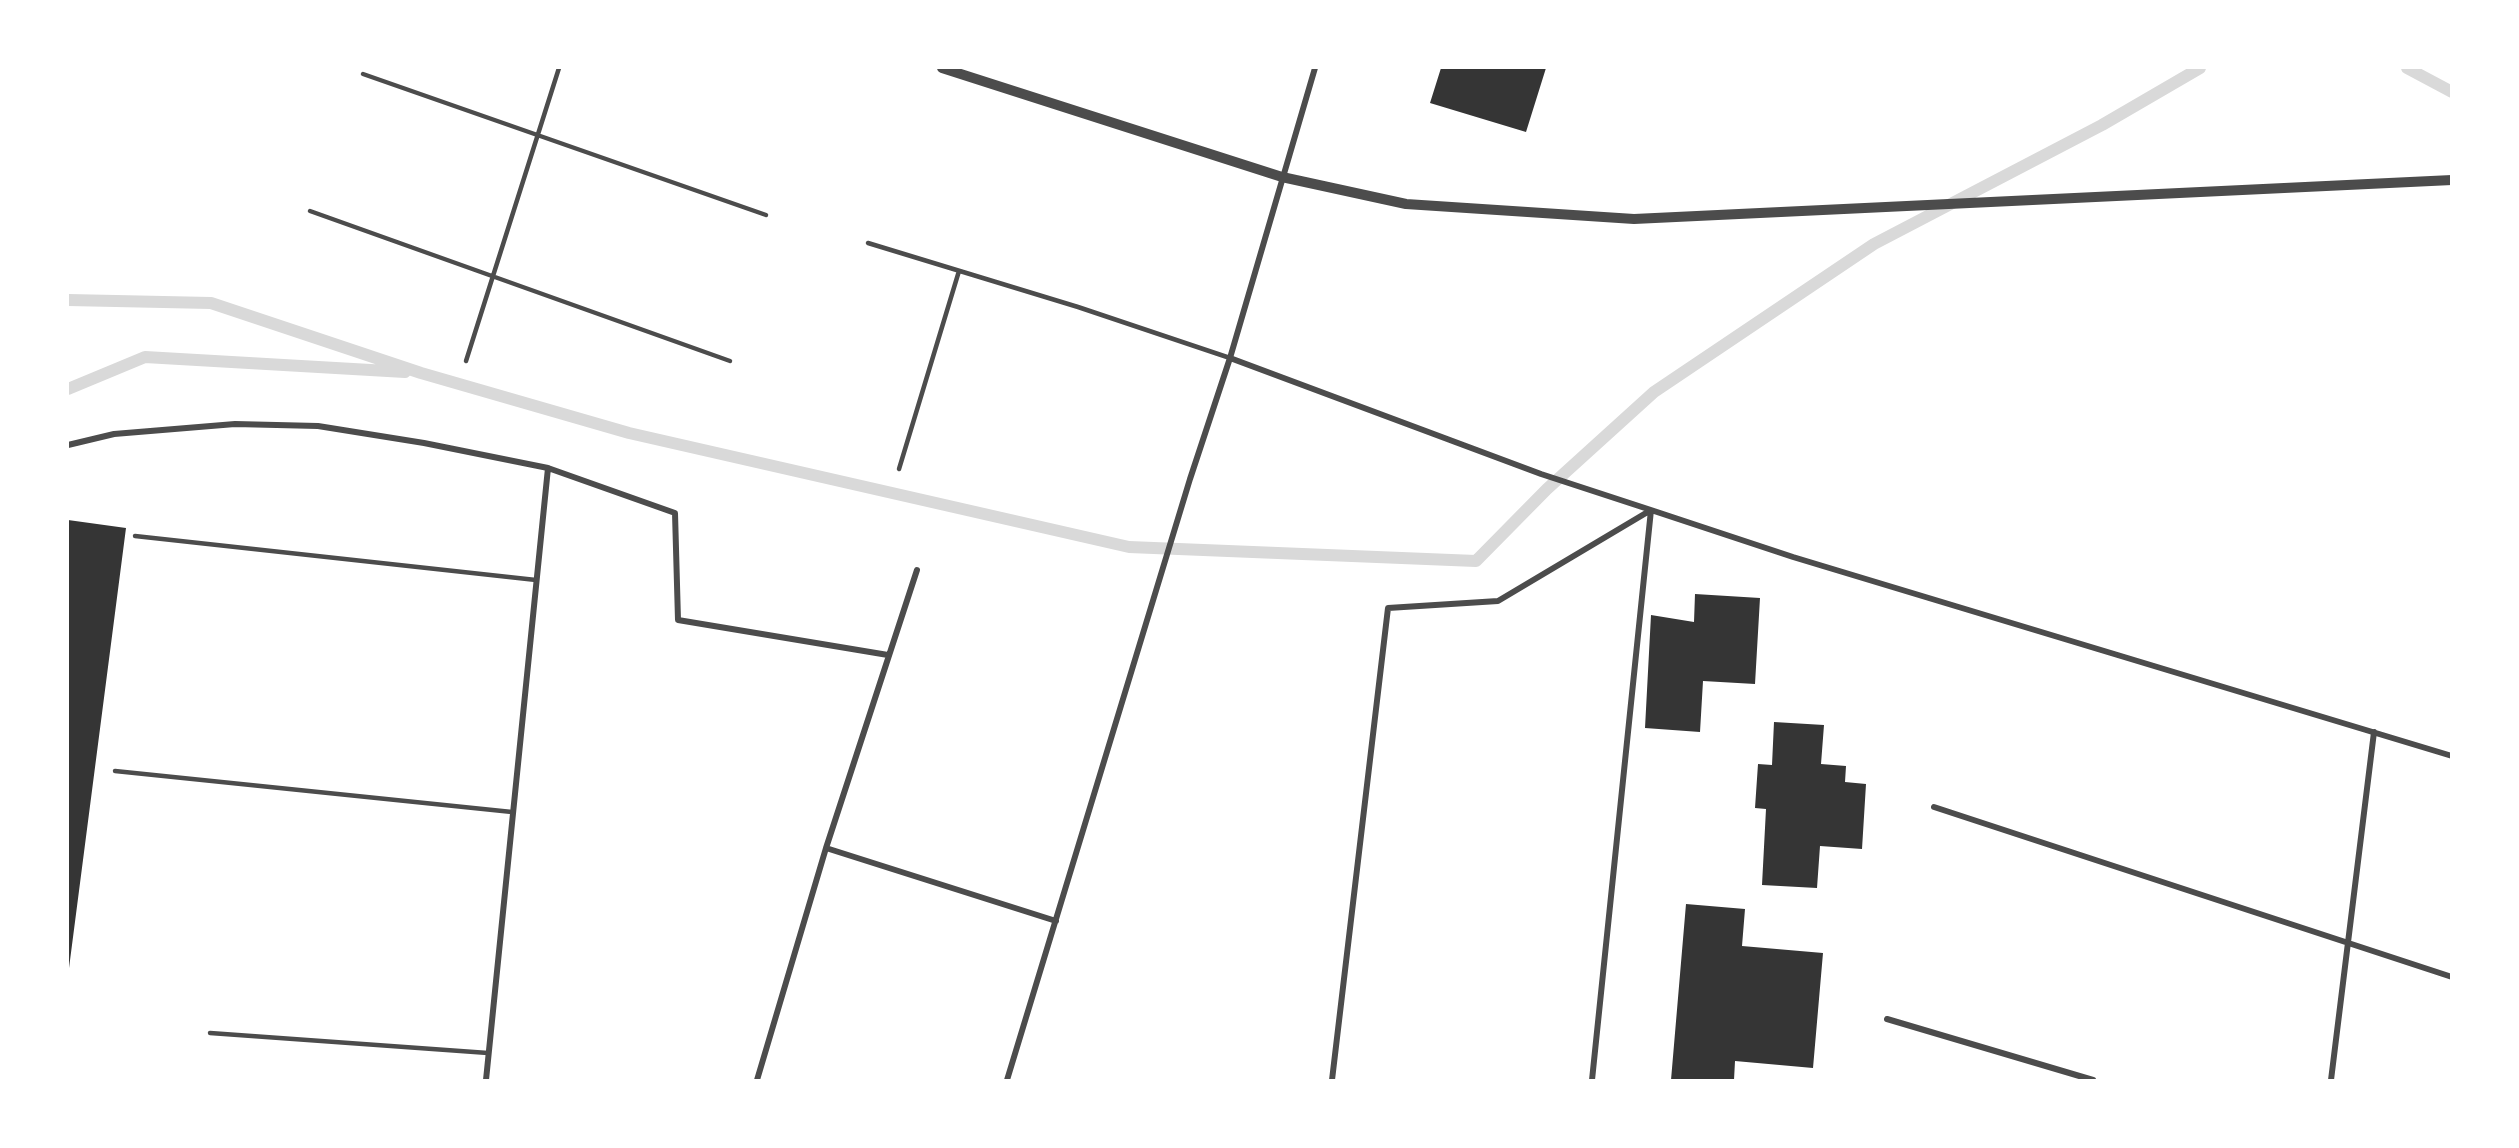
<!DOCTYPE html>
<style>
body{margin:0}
#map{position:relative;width:2519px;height:1148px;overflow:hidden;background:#fff;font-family:"Crimson Pro",serif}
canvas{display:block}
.frame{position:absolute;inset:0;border:69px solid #fff;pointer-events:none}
</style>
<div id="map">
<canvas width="2519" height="1148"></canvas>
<div class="frame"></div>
</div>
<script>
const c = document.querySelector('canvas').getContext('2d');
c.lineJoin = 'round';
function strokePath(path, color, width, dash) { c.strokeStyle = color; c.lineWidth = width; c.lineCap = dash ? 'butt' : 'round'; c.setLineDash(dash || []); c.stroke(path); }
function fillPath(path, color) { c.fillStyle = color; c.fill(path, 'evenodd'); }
strokePath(new Path2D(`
 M2407,68L2452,92
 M68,300L211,303L421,373L629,433L1129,547L1476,561L1547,489L1654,392L1874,244L2102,125L2200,68
 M68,389L145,357L405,372`), '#d9d9d9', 12);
fillPath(new Path2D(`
 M1441,68H1546L1526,132L1430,103Z
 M68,520L126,528L69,968H68Z
 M1695,594L1760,598L1755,684L1703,681L1700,732L1645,728L1651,615L1694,622Z
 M1774,722L1824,725L1821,764L1846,766L1845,782L1866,784L1862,849L1820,846L1817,888L1762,885L1766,809L1755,808L1758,764L1772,765Z
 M1686,904L1745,909L1742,946L1823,953L1813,1068L1735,1061L1734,1080H1671Z`), '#353535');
strokePath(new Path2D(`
 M363,74L766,215
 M310,211L730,361
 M868,243L1078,307L1230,358
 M466,361L559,68
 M899,469L959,271
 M135,536L536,580
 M115,771L512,812
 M210,1033L488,1053`), '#4c4c4c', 4.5);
strokePath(new Path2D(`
 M1230,358L1541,474L1651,510L1592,1080
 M68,445L114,434L235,424L318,426L424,443L548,468L675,513L678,620L888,655
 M1934,807L2452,977
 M826,848L1056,921
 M1887,1019L2093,1080
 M486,1080L548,468
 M757,1080L826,848L917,570
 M1007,1080L1190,479L1230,358L1315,68
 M1332,1080L1388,608L1498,601L1651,510L1793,557L2452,756
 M2331,1080L2374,732`), '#4c4c4c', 6);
strokePath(new Path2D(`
 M942,68L1282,177L1406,204L1634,219L2452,180`), '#4c4c4c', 10);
</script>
